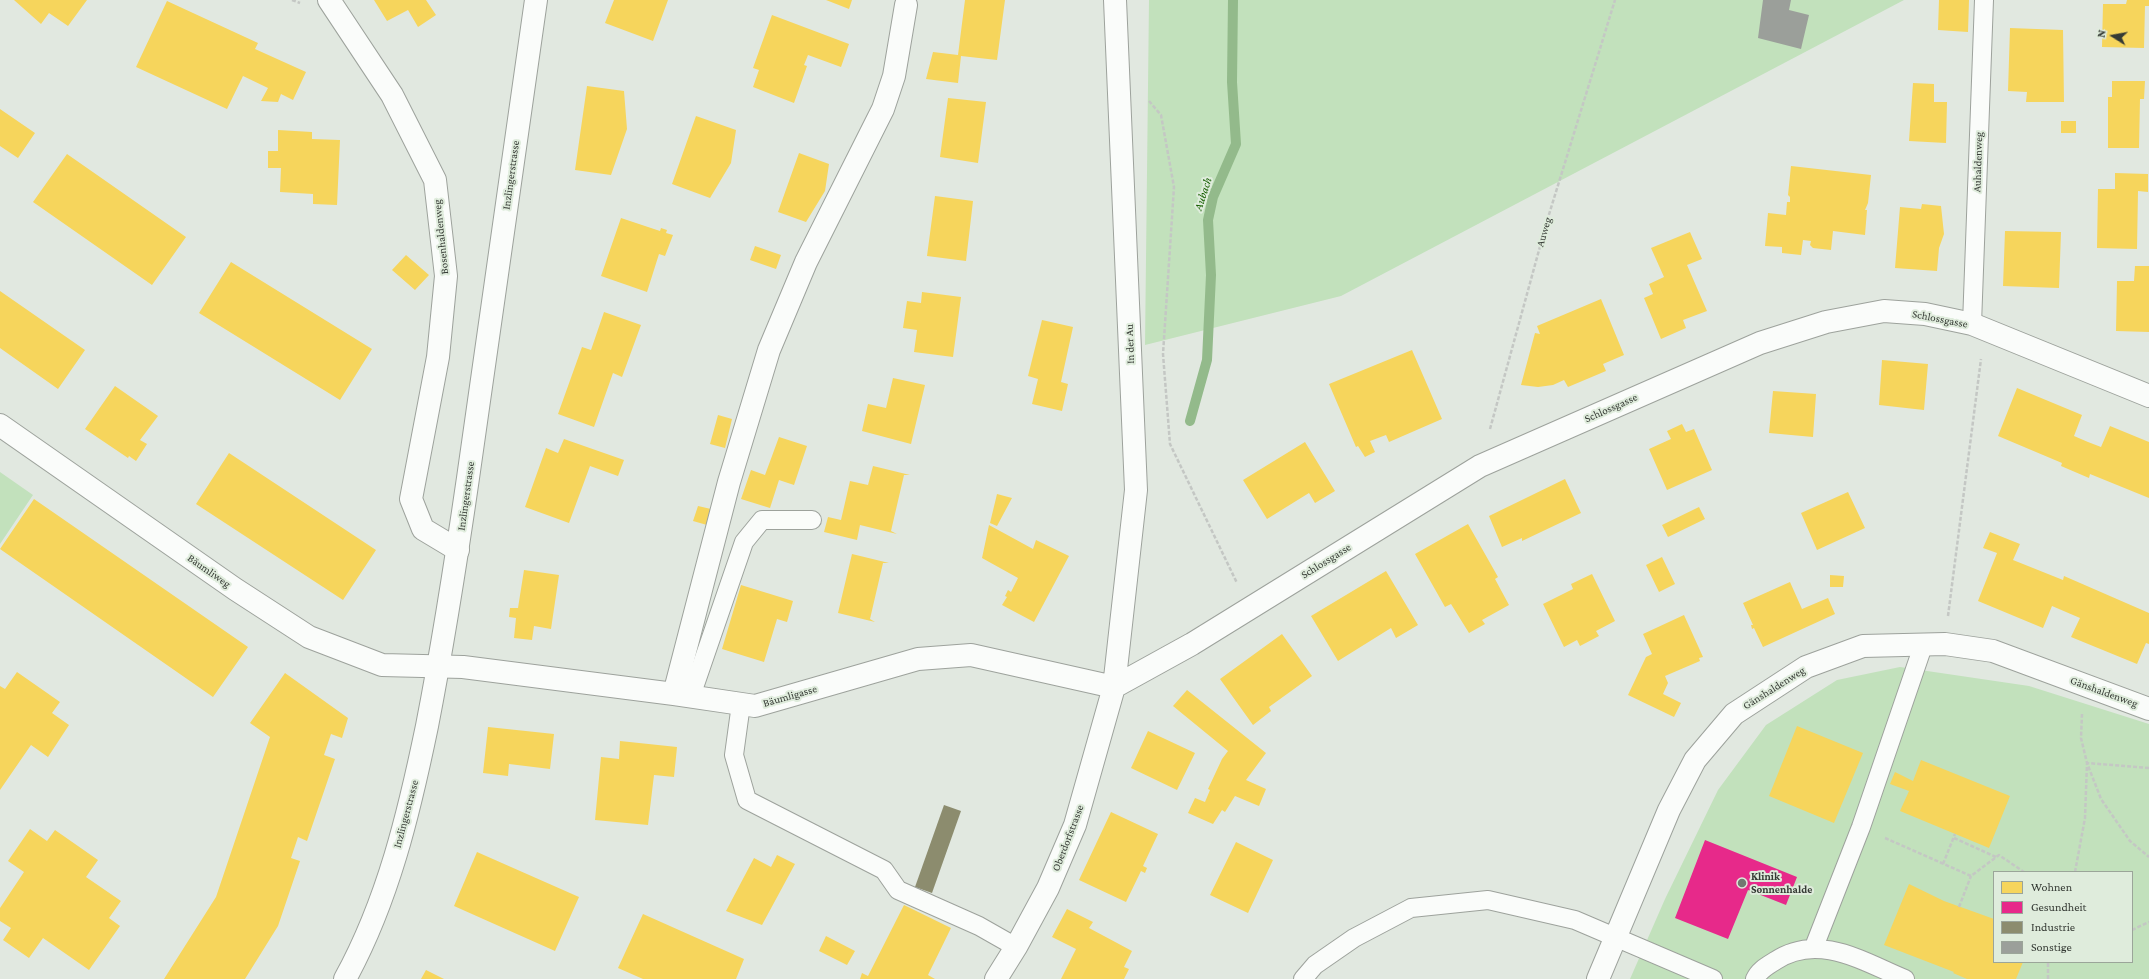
<!DOCTYPE html>
<meta charset="utf-8">
<style>
body{margin:0}
#map{position:relative;width:2149px;height:979px;overflow:hidden;background:#e1e8e0;font-family:"Crimson Pro",serif}
canvas{display:block}
.legend{position:absolute;left:1993px;top:871px;width:140px;height:92px;box-sizing:border-box;background:#dfecdc;border:1px solid #9ba599;margin:0;padding:5px 7px;list-style:none;font-size:12px;color:#363b35}
.legend li{display:flex;align-items:center;gap:8px;height:20px}
.legend b{width:20px;border:1px solid #9ba599}
.north{position:absolute;left:2093px;top:16px;width:40px;height:40px;-webkit-text-stroke:3px #dfecdc;paint-order:stroke;rotate:281deg;font-size:11px;font-weight:700;line-height:16px;text-align:center;color:#363b35}
.north::after{content:'';display:block;margin:auto;width:14px;height:18px;background:#363b35;clip-path:polygon(50% 0,100% 100%,50% 72%,0 100%)}
</style>
<div id="map">
<canvas width="2149" height="979"></canvas>
<ul class="legend">
<li><b style="height:11px;background:#f6d55c"></b>Wohnen</li>
<li><b style="height:11px;background:#e7298a"></b>Gesundheit</li>
<li><b style="height:11px;background:#8c8c6e"></b>Industrie</li>
<li><b style="height:11px;background:#9b9f9a"></b>Sonstige</li>
</ul>
<div class="north">N</div>
</div>
<script>
const c = document.querySelector('canvas').getContext('2d');
c.lineJoin = 'round';
function fillPath(path, color) { c.fillStyle = color; c.fill(path, 'evenodd'); }
function strokePath(path, color, width, dash) { c.strokeStyle = color; c.lineWidth = width; c.lineCap = dash ? 'butt' : 'round'; c.setLineDash(dash || []); c.stroke(path); }
function drawText(font, color, halo, rows, align = 'center') {
  c.font = font + ' "Crimson Pro",serif'; c.lineWidth = 4; c.setLineDash([]); c.textBaseline = 'middle'; c.strokeStyle = halo; c.fillStyle = color; for (const [text, x, y, turn = 0] of rows) {
    c.save(); c.translate(x, y); c.rotate((+turn || 0) * Math.PI / 180); c.textAlign = isNaN(turn) ? turn : align; if (halo) c.strokeText(text, 0, 0); c.fillText(text, 0, 0); c.restore();
  }
}
fillPath(new Path2D(`
 M1149,0H1904L1341,296L1145,345Z
 M0,472L33,495L0,544Z
 M1900,667L2029,686L2149,724V979H1630L1665,899L1718,790L1766,725L1837,680ZM1994,872H2132V962H1994Z`), '#c2e1bc');
fillPath(new Path2D(`
 M14,0H87L68,26L49,13L41,24Z
 M374,0H426L436,15L418,27L408,10L387,21Z
 M614,0H668L653,41L605,23Z
 M826,0H852L849,9Z
 M965,0H1005L997,60L961,56L958,83L926,79L933,52L958,55Z
 M1939,0H1969L1968,32L1938,30Z
 M2127,0H2149V6H2145L2144,48L2102,47L2103,4H2126Z
 M167,1L258,43L255,49L306,72L293,100L281,94L278,102L261,101L268,88L243,76L227,109L136,67Z
 M772,15L849,44L841,67L808,55L804,65L807,66L794,103L753,87L759,70L753,68Z
 M2010,28L2063,30L2064,102H2026L2027,92L2008,91Z
 M2112,81H2145L2144,99H2140L2139,148H2108V97H2112Z
 M1913,83L1934,84V102H1947L1946,143L1909,141Z
 M587,86L624,91L627,129L611,175L575,170Z
 M948,98L986,102L978,163L940,157Z
 M0,109L35,133L18,158L0,146Z
 M696,116L736,130L731,163L710,198L672,184Z
 M2061,121H2076V133H2061Z
 M278,130L312,132V139L340,140L337,205L313,204V194L280,192L281,168H268V151H278Z
 M799,153L829,164L825,191L806,222L778,212Z
 M67,154L186,237L152,285L33,202Z
 M1791,166L1871,175L1868,203L1865,210H1867L1865,235L1833,231L1831,250L1813,248L1810,245L1811,241L1803,240L1801,255L1782,253V247L1765,246L1768,213L1786,215L1787,202H1790V197L1788,195Z
 M2115,173L2148,174V192L2138,191L2137,249L2097,248L2098,189H2115Z
 M935,196L973,201L966,261L927,256Z
 M1922,204L1941,206L1944,234L1939,248L1937,271L1895,268L1900,207L1921,209Z
 M621,218L660,231L661,228L667,230L666,233L673,235L665,256L659,254L647,292L601,276Z
 M2005,231L2061,232L2059,288L2003,286Z
 M1690,232L1702,259L1687,265L1707,311L1683,320L1686,328L1661,339L1644,298L1653,294L1649,284L1664,277L1651,248Z
 M755,246L781,255L776,269L750,260Z
 M406,255L429,275L415,290L392,270Z
 M231,262L372,349L340,400L199,313Z
 M2135,266H2149V332L2116,331L2117,281H2134Z
 M0,291L85,350L58,389L0,348Z
 M922,292L961,297L953,357L914,352L917,330L903,328L907,301L921,303Z
 M1601,299L1624,355L1603,364L1606,371L1568,387L1564,380L1553,385L1538,387L1521,385L1535,333L1540,334L1537,326Z
 M604,312L641,325L622,377L613,373L594,427L558,414L582,347L591,350Z
 M1042,320L1073,327L1061,382L1068,384L1062,411L1032,404L1038,379L1028,376Z
 M1412,350L1442,419L1389,442L1386,435L1370,441L1375,452L1365,457L1358,446L1356,447L1329,384Z
 M1882,360L1928,364L1924,410L1879,405Z
 M893,378L925,385L911,444L862,431L868,404L886,408Z
 M115,386L158,416L140,440L147,444L136,461L129,456L128,458L85,429Z
 M2017,388L2082,415L2074,436L2088,442L2101,447L2110,426L2149,442V498L2090,474L2089,478L2061,466L2062,463L1998,436Z
 M1773,391L1816,394L1813,437L1769,433Z
 M718,415L732,419L725,448L710,444Z
 M1682,424L1686,432L1694,429L1712,470L1667,490L1649,449L1671,439L1667,431Z
 M779,437L807,446L794,485L779,480L770,508L741,499L751,470L765,475Z
 M564,439L624,460L618,476L590,466L569,523L525,507L546,448L558,453Z
 M1305,442L1335,491L1315,503L1309,493L1267,519L1243,480Z
 M229,453L376,550L343,600L196,504Z
 M873,466L910,475H904L891,531L897,534L860,525L857,540L824,532L828,517L841,520L850,481L868,485Z
 M1565,479L1581,513L1522,541V538L1502,547L1489,516Z
 M1848,492L1865,528L1817,550L1801,513Z
 M997,494L1012,498L997,526L990,523Z
 M34,499L248,647L213,697L0,549Z
 M698,506L711,509L707,525L693,521Z
 M1699,507L1705,519L1668,537L1662,525Z
 M1468,524L1498,577L1495,579L1509,605L1482,620L1485,624L1469,633L1451,604L1445,607L1415,554Z
 M989,525L1033,549L1036,540L1069,556L1034,622L1002,605L1007,597L1005,596L1008,590L1011,592L1018,578L982,558Z
 M1990,532L2020,544L2013,560L2063,580L2064,576L2149,613V644L2146,643L2137,664L2071,637L2080,618L2052,606L2043,628L1978,601L1997,553L1983,548Z
 M852,554L889,563H883L870,619L875,622L838,613Z
 M1662,557L1675,584L1659,592L1646,565Z
 M524,570L559,575L551,629L534,626L532,640L514,638L516,618L509,617L510,608H518Z
 M1386,571L1418,625L1396,638L1391,628L1338,661L1311,616Z
 M1592,574L1615,621L1596,631L1599,636L1580,646L1577,640L1564,647L1543,604L1573,589L1571,584Z
 M1830,575L1844,576L1843,587H1830Z
 M1790,582L1802,609L1828,598L1835,614L1763,647L1754,628L1752,629L1751,625H1753L1743,603Z
 M741,585L793,601L787,622L777,619L764,662L722,649Z
 M1684,615L1703,657L1699,658L1700,661L1665,676L1668,683L1663,694L1681,703L1674,717L1628,695L1646,657L1652,654L1643,634Z
 M1282,634L1312,676L1269,707L1271,711L1253,725L1220,679Z
 M17,672L60,702L52,713L69,725L48,757L31,745L0,790V686L5,689Z
 M285,673L348,718L342,738L331,734L324,755L335,759L307,841L298,837L291,858L300,861L278,926L245,979H164L216,897L270,737L250,723Z
 M1187,690L1266,753L1246,780L1266,789L1259,806L1235,796L1225,812L1222,810L1213,824L1188,813L1195,798L1205,802L1210,790L1208,789L1222,759L1228,751L1173,706Z
 M1797,726L1863,753L1834,823L1769,796Z
 M488,727L554,734L550,769L509,764L508,776L483,773Z
 M1148,731L1195,753L1177,790L1131,768Z
 M620,741L677,747L674,777L654,775L648,825L595,820L601,757L619,759Z
 M1921,760L2010,796L1989,848L1900,811L1909,791L1890,784L1895,772L1913,781Z
 M1111,812L1158,834L1143,866L1147,868L1145,873L1141,871L1126,902L1079,880Z
 M30,829L47,841L55,830L98,860L86,877L121,901L109,918L120,926L89,970L43,938L29,958L3,940L11,928L0,921V908L24,872L8,861Z
 M1236,842L1273,860L1248,913L1210,895Z
 M477,852L579,897L555,951L454,906Z
 M777,855L795,864L762,925L726,911L754,858L771,867Z
 M1909,884L1944,901L1994,919V962H2023L2016,979H1967L1953,973L1954,972L1884,945Z
 M904,905L951,928L928,975L935,979H860L862,973L868,976Z
 M1067,909L1093,922L1089,928L1132,951L1124,967L1129,969L1124,979H1061L1076,949L1052,937Z
 M643,914L744,959L736,979H643L618,968Z
 M826,936L855,951L847,965L819,951Z
 M426,970L444,979H421Z`), '#f6d55c');
fillPath(new Path2D(`
 M1705,840L1797,877L1786,905L1748,890L1728,939L1675,918Z`), '#e7298a');
fillPath(new Path2D(`
 M944,805L961,811L932,893L915,887Z`), '#8c8c6e');
strokePath(new Path2D(`
 M1190,421L1207,360L1211,275L1208,220L1213,197L1236,144L1232,82L1233,0`), '#93ba8b', 10);
fillPath(new Path2D(`
 M1763,0H1791L1789,10L1809,15L1801,49L1758,38Z`), '#9b9f9a');
const service = new Path2D(`
 M1972,324L1984,0
 M691,696L744,542L762,520H812
 M741,704L734,755L747,800L884,870L898,890L979,926L1016,947
 M1814,947L1861,827L1924,643
 M1303,979L1315,965L1354,938L1411,908L1488,900L1575,920L1713,979
 M1755,979C1759,970 1767,966 1775,961C1818,932 1864,962 1905,979`);
const minor = new Path2D(`
 M329,0L392,95L435,180L446,276L438,357L411,499L423,529L458,550
 M0,425L235,589L309,637L382,665L463,667L674,694L755,706L918,659L971,655L1114,687
 M1114,687L1192,644L1480,466L1760,343L1826,322L1884,311L1925,314L1972,324L2149,396
 M674,694L729,482L769,350L806,262L883,109L894,76L906,5
 M996,979L1016,947L1048,888L1075,825L1114,687L1136,490L1115,0
 M1598,979L1669,810L1695,760L1734,714L1806,667L1863,646L1945,644L1993,651L2149,709`);
const tertiary = new Path2D(`
 M345,979C388,901 409,813 427,726C443,644 456,561 468,478C491,319 513,159 536,0`);
strokePath(service, '#9da29c', 20);
strokePath(minor, '#9da29c', 24);
strokePath(tertiary, '#9da29c', 24);
strokePath(new Path2D(`
 M292,0L300,3
 M1149,101L1161,115L1174,187L1163,354L1170,444L1237,583
 M1490,429L1547,221L1615,0
 M1948,616L1981,359
 M2149,768L2087,763L2101,799L2130,841L2149,857
 M1885,838L1971,876L1999,855L2024,872
 M1954,838L1996,857
 M1943,864L1955,834
 M2075,872L2085,818L2087,763L2081,738L2082,714
 M1959,907L1971,876
 M2132,930L2149,922
 M2048,979V962`), '#c4c7c4', 2.5, [4, 2]);
strokePath(service, '#fafcfa', 18);
strokePath(minor, '#fafcfa', 22);
strokePath(tertiary, '#fafcfa', 22);
for (const [x, y, r, color] of [
 [1742,883,5,"#727871"]
]) { const dot = new Path2D(); dot.arc(x, y, r, 0, 2 * Math.PI); c.fillStyle = color; c.fill(dot); strokePath(dot, '#dfecdc', 1.5); }
drawText('11px', '#363b35', '#dfecdc', [
 ["Auhaldenweg",1978,162,-88],
 ["Inzlingerstrasse",511,175,-82],
 ["Auweg",1544,232,-74],
 ["Bosenhaldenweg",441,237,-96],
 ["Schlossgasse",1940,319,11],
 ["In der Au",1130,344,-92],
 ["Schlossgasse",1611,408,-24],
 ["Inzlingerstrasse",466,496,-82],
 ["Schlossgasse",1326,561,-32],
 ["Bäumliweg",209,571,35],
 ["Gänshaldenweg",1774,688,-32],
 ["Gänshaldenweg",2104,692,20],
 ["Bäumligasse",790,696,-16],
 ["Inzlingerstrasse",406,814,-75],
 ["Oberdorfstrasse",1068,838,-69]
]);
drawText('bold 11px', '#363b35', '#dfecdc', [
 ["Klinik",1751,877],
 ["Sonnenhalde",1751,890]
], 'left');
drawText('italic 12px', '#165e01', '#dfecdc', [
 ["Aubach",1203,194,-72]
]);
</script>
